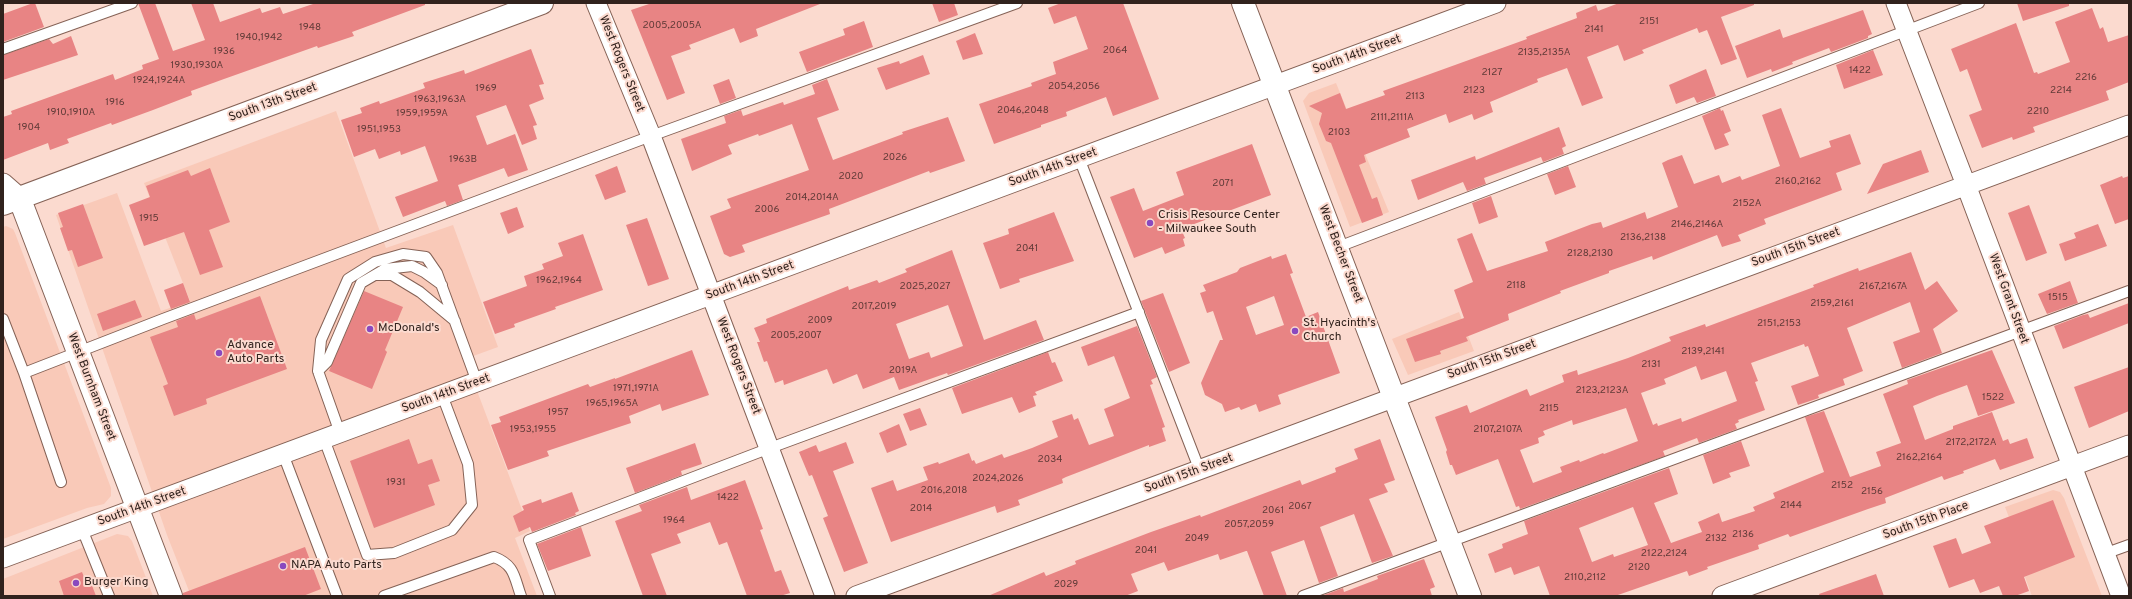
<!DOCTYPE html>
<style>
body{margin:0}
#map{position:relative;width:2132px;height:599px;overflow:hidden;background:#fbdacf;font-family:Overpass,sans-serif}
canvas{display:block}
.frame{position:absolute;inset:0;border:4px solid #31221d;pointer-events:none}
</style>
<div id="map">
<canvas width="2132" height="599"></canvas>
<div class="frame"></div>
</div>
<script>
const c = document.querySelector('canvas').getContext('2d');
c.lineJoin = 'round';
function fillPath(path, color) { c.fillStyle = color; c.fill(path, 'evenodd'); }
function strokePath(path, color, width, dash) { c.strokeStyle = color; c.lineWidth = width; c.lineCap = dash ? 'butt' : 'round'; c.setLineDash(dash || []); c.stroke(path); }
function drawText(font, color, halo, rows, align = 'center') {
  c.font = font + ' Overpass,sans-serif'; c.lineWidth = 4; c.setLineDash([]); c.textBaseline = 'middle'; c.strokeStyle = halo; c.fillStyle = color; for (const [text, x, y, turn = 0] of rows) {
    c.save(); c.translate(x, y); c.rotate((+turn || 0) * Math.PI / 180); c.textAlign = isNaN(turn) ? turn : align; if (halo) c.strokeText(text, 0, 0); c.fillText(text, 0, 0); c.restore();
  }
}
fillPath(new Path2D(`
 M1336,83L1389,212L1350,227L1303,101L1309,93Z
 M336,111L386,248L453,225L498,347L465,359L530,531L515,538L537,596H191L167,535L56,215L117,193L161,311L190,301L144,183Z
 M6,226L13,229L15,233L111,488V496L104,504L87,508L3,539V227Z
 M1459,312L1474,351L1408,375L1392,339Z
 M2053,490L2060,492L2064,498L2102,596H2032L2025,577L2031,574L2005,507Z
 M117,534L128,536L132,541L153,596H3V579Z`), '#f9c9b8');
fillPath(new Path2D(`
 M33,3H35L44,27L3,42V14Z
 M138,3H155L173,51L205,40L191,3H213L220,22L260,8L262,13L280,7L283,14L316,3H425V5L352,32L354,36L318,48L317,46L224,79L191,91L192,95L153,110L112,125L111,123L67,139L69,143L50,150L48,143L3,160V117L12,114L11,111L113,74L115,80L143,69L142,65L159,59Z
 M652,3H819L820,4L756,29L758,36L740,43L734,28L689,45L691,49L671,56L685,93L667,100L631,10Z
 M932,3H954L958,15L939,22Z
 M1061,3H1123L1159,99L1113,116L1106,97L1066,112L1067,116L1041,125V127L994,144L979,104L1032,86L1031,83L1056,74L1053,62L1088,49L1076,16L1054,24L1048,8Z
 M1619,3H1754V5L1721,17L1737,59L1721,65L1707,30L1699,33L1697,28L1642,50L1644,53L1624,61L1618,45L1587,57L1603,98L1582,106L1567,68L1537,79L1538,82L1490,102L1493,112L1474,120L1472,114L1449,123L1446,114L1407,129L1410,137L1364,155L1366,162L1359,165L1372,199L1377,197L1383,215L1362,223L1331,143L1326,141L1319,124L1322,113L1309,106L1340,93L1346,109L1385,95L1383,91L1527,39L1526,37L1577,18L1576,13L1596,5L1598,11Z
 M2017,3H2069V6L2023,21Z
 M2092,8L2100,29L2103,27L2108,42L2129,35V82L2106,91L2109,100L2033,127L2035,132L2013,140L2012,137L1982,148L1969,115L1982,110L1967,69L1960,72L1951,49L2016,23L2034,73L2037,72L2038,74L2070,62L2055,22Z
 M1863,10L1872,34L1868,36V38L1831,52L1829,48L1792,62L1793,64L1772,72L1771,69L1747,78L1735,46L1780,29L1783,38Z
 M864,21L873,47L807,72L799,52L845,35L843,29Z
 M975,33L983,54L963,60L956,41Z
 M71,36L78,55L3,80V55L49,39L53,44Z
 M531,49L544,84L539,85L544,99L529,105L537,125L533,126L537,139L522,145L506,105L476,116L487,145L515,134L528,170L508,177L504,168L458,185L463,200L447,206L445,201L403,217L395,197L438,181L425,146L401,155L400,151L379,159L375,149L354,157L341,120L362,113L360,108L379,101L380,104L425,88L423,83L464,70L465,74Z
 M1873,50L1883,75L1844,89L1836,65Z
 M923,55L930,74L886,90L877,68L899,61L900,64Z
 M1706,69L1716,96L1697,103L1694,97L1676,104L1669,85Z
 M729,79L736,98L720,104L713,85Z
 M827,79L839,110L817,118L833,160L903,134L902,132L948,117L965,161L930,173L929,171L829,209L830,214L742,245L745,252L730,257L724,254L710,216L731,208L727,199L809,170L792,124L759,136L758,134L728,145L732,154L692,171L681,139L726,123L724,116L741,110L743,116L783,102L784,105L815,94L812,85Z
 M1720,108L1721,111L1723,110L1731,131L1724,134L1729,145L1715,150L1702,116Z
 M1781,108L1800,158L1831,147L1829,141L1850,134L1861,164L1836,173L1842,190L1764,219L1766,224L1738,235L1741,241L1722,247L1717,235L1653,260L1652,256L1609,271V273L1560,291L1561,293L1508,314L1509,320L1466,337L1468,341L1440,351L1441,354L1415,362L1406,339L1464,318L1454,290L1473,282L1457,239L1472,233L1487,271L1548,251L1545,242L1592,224L1601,222L1603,228L1645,212L1647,219L1678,207L1662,163L1668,160L1682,155L1694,184L1719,175L1722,183L1740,176L1742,180L1780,166L1762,115Z
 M1559,127L1566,146L1562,148L1564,154L1543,162L1541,157L1484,178L1486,184L1467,191L1463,182L1418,200L1411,180L1475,156L1476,160Z
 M1252,144L1271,195L1181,229L1185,238L1183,239L1185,246L1165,254L1162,247L1134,258L1110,197L1134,188L1143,211L1184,195L1176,172Z
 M1921,150L1929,172L1867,194L1883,164Z
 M617,166L626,192L605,200L595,175Z
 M1568,166L1576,187L1555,195L1547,174Z
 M210,168L230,222L209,230L223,267L200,275L184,232L144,246L129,205L150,197L146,186L188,170L191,176Z
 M2122,176L2123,178L2129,176V219L2115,224L2100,185Z
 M1491,196L1498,217L1479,224L1472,203Z
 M83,204L103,258L78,267L72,250L68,251L60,228L63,227L58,213Z
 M2029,205L2047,253L2026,261L2008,213Z
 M517,207L524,227L508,234L500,213Z
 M1054,212L1074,261L1019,279L1020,282L1000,289L983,243L1009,234L1008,229Z
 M647,218L669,279L648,286L626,225Z
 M2098,224L2107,246L2065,261L2059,244L2076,238L2074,233Z
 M583,234L603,290L555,307L556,309L514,324L515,327L495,334L483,302L527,286L524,276L544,269L542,264L563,256L558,243Z
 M952,250L984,340L1036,320L1044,340L948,375L947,373L899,390L894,377L863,389L857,374L833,384L827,369L784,385L783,380L775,383L767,361L764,362L757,342H760L754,328L767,323L766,319L848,286L849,290L877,280L879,283L907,272L905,269ZM948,305L963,346L931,358L929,352L909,359L896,324Z
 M1911,252L1925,290L1937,281L1958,311L1933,329L1942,353L1902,368L1893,342L1920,332L1910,302L1847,328L1863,371L1843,379L1845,385L1818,395L1819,398L1798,405L1791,386L1819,376L1808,346L1805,347L1804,344L1751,363L1758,381L1755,382L1765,410L1738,420L1739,422L1735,424L1737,429L1699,443L1697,438L1663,451L1665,456L1520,509L1519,506L1516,507L1498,459L1456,475L1452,465H1450L1446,452L1447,450L1435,417L1467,405L1470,413L1527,389L1530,396L1564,382L1562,375L1577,370L1578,375L1628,358L1671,341L1669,337L1705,324L1706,327L1814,287L1813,285L1858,268L1859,271ZM1696,366L1701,380L1726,371L1737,401L1682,422L1681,418L1658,426L1657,423L1653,425L1641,393L1666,384L1664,379ZM1626,408L1638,441L1604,454L1603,453L1580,462L1579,460L1560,467L1562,472L1533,483L1520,450L1539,443L1538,438L1545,435L1543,431L1572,420L1573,425Z
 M1286,254L1293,273L1290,274L1306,317L1318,312L1340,373L1278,395L1281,404L1259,412L1256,404L1241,410L1239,407L1225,412L1222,404L1205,395L1201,383L1220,340H1223L1213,311L1207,313L1200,293L1206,291L1203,285L1237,272L1240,268L1271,256L1272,259ZM1274,296L1284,325L1256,335L1246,307Z
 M2070,281L2078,303L2047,314L2038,294Z
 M183,283L190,302L171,309L164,290Z
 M364,291L403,307L385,350L387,352L372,389L329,371Z
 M1163,293L1190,363L1169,372L1141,301Z
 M260,296L287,369L206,399L207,404L174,416L163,386L168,384L150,337L178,327L176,321L194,314L196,320Z
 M135,300L142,317L103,331L97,314Z
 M2129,303V323L2063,349L2054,326L2083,315L2088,314L2090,318Z
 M1137,326L1157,377L1151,380L1153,384L1150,385L1165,427L1162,428L1166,441L1149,447V445L1066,477L1062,479L1063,483L1018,500L1020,505L997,513L995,506L891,542L871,488L893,480L897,491L928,480L923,467L938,462L939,464L969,453L972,461L974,460L976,464L1002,454L1004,458L1032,448L1058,437L1052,421L1072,414L1074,420L1078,418L1089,445L1114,436L1104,409L1130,398L1114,356L1088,366L1081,347Z
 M692,350L709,395L662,411L660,404L629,416L631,423L547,451L549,456L508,470L491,425L501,422L499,417L588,384L590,387L615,378V379Z
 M1992,350L2015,403L1978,416L1967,385L1937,396L1913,406L1925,440L1953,429V426L1992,412L2003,441L2008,439L2010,444L2027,438L2034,458L2000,470L1995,459L1963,471L1964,473L1944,480L1942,476L1885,498L1886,503L1868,509L1790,537L1788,534L1758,545L1759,549L1707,567L1708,569L1689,576L1687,571L1615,596H1550L1539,566L1514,575L1511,567L1495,573L1488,554L1503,548L1502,544L1528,534L1524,521L1669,468L1678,494L1654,503L1671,543L1702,532L1698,522L1719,513L1722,522L1755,511L1753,507L1775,498L1773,493L1824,472L1805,417L1824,411L1850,477L1881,466L1876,452L1901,443L1883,394L1908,384L1907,380ZM1633,507L1648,545L1614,557L1613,554L1592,562L1579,528Z
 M1048,352L1052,363L1055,362L1063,381L1035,392L1037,395L1033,396L1036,406L1019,413L1012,397L962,414L952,388Z
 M2129,367V411L2089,428L2074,387Z
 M920,408L927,425L910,431L903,414Z
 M899,424L907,445L887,453L879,433Z
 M409,439L418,464L432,459L440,481L428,485L435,505L374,528L350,461Z
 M1380,439L1395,480L1384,484L1388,492L1369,499L1393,556L1372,563L1354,514L1320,527L1338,576L1319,583L1304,540L1271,552L1287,596H1264L1247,551H1246L1220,560L1218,554L1168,571L1164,562L1131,574L1138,591L1125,596H988L1044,572L1046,576L1076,564L1075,561L1151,532L1200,515L1201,517L1300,480L1302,485L1336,472L1335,468L1358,459L1354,449Z
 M1741,441L1750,466L1729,473L1731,477L1713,484L1703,455Z
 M846,442L854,463L833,471L868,563L844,572L823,518L828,516L812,475L809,476L799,452L816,445L819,452Z
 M695,443L702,464L681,471L682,475L635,493L626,468Z
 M745,480L763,529L760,530L775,572L781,570L790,593L780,596H747L727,542L719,545L710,522L677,534L681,543L651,554L667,596H643L615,521L642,511L639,505L687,487L691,500Z
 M572,492L579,511L575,513L576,515L532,532L530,527L519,532L513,516L524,510L522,506L541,499L542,503Z
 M2053,500L2075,557L2024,577L2029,591L2015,596H2003L1999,586L1980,593L1974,579L1949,588L1933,546L1956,538L1962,554L1991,543L1984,526Z
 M581,527L591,556L548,571L537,544Z
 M305,547L321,589L303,596H183V593Z
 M1424,559L1435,587L1430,589L1432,596L1324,595L1343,588L1344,592L1378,579L1377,576Z
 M82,572L84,577L88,575L96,596H64L59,581Z
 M1876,574L1884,596H1820L1819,594Z`), '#e88484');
const lane = new Path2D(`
 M3,49L132,3
 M1079,158L1200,471
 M1338,247L1979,3
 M376,275H392L420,292L455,321
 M3,319L24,373L61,482
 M318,371L327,362L361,283L385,269L412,266L424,272L442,285
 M24,373L163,319L651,136L1017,3
 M340,433L318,371L321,340L348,279L375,262L403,254L426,257L437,273L477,382
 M324,439L367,555L394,553L452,530L472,505L468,464L442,395
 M283,454L337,596
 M82,529L109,596
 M2104,554L2129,545
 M384,596L494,557C515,565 514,577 521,596
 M550,596L529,540L770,448L1139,312
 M1303,596L2129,291`);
const street = new Path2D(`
 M596,3L651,136L825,596
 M1896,3L1966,185L2121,596
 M3,183L19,197
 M3,558L1496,3
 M856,596C1281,441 1704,281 2129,125
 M1722,596L2129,445`);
const secondary = new Path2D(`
 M1243,3L1470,596
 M19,197L171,596
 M3,204L542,3`);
strokePath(lane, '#856256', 12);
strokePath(street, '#856256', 21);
strokePath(secondary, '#856256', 24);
strokePath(lane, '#fff', 10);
strokePath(street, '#fff', 19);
strokePath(secondary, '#fff', 22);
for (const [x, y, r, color] of [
 [1150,223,4,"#8949bf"],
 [370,329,4,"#8949bf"],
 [1295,331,4,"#8949bf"],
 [219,353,4,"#8949bf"],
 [283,566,4,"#8949bf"],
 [76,583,4,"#8949bf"]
]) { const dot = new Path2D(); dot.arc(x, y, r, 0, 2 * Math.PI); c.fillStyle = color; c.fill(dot); strokePath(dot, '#fbdacf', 1.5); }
drawText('10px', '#5f3a37', null, [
 ["2151",1649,22],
 ["2005,2005A",672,26],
 ["1948",310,28],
 ["2141",1594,30],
 ["1940,1942",259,38],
 ["2064",1115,51],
 ["1936",224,52],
 ["2135,2135A",1544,53],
 ["1930,1930A",197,66],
 ["1422",1860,71],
 ["2127",1492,73],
 ["2216",2086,78],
 ["1924,1924A",159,81],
 ["2054,2056",1074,87],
 ["1969",486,89],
 ["2123",1474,91],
 ["2214",2061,91],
 ["2113",1415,97],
 ["1963,1963A",440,100],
 ["1916",115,103],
 ["2046,2048",1023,111],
 ["2210",2038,112],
 ["1910,1910A",71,113],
 ["1959,1959A",422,114],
 ["2111,2111A",1392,118],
 ["1904",29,128],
 ["1951,1953",379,130],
 ["2103",1339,133],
 ["2026",895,158],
 ["1963B",463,160],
 ["2020",851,177],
 ["2160,2162",1798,182],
 ["2071",1223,184],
 ["2014,2014A",812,198],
 ["2152A",1747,204],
 ["2006",767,210],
 ["1915",149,219],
 ["2146,2146A",1697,225],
 ["2136,2138",1643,238],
 ["2041",1027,249],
 ["2128,2130",1590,254],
 ["1962,1964",559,281],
 ["2118",1516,286],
 ["2025,2027",925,287],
 ["2167,2167A",1883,287],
 ["1515",2058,298],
 ["2159,2161",1832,304],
 ["2017,2019",874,307],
 ["2009",820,321],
 ["2151,2153",1779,324],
 ["2005,2007",796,336],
 ["2139,2141",1703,352],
 ["2131",1651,365],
 ["2019A",903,371],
 ["1971,1971A",636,389],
 ["2123,2123A",1602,391],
 ["1522",1993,398],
 ["1965,1965A",612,404],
 ["2115",1549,409],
 ["1957",558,413],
 ["1953,1955",533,430],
 ["2107,2107A",1498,430],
 ["2172,2172A",1971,443],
 ["2162,2164",1919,458],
 ["2034",1050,460],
 ["2024,2026",998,479],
 ["1931",396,483],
 ["2152",1842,486],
 ["2016,2018",944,491],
 ["2156",1872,492],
 ["1422",728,498],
 ["2144",1791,506],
 ["2067",1300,507],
 ["2014",921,509],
 ["2061",1273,511],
 ["1964",674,521],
 ["2057,2059",1249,525],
 ["2136",1743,535],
 ["2049",1197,539],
 ["2132",1716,539],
 ["2041",1146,551],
 ["2122,2124",1664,554],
 ["2120",1639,568],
 ["2110,2112",1585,578],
 ["2029",1066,585]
]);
drawText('12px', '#31221d', '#fbdacf', [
 ["South 14th Street",1357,55,-20],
 ["West Rogers Street",621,64,68],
 ["South 13th Street",273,103,-20],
 ["South 14th Street",1053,168,-20],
 ["South 15th Street",1796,248,-20],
 ["West Becher Street",1340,254,69],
 ["South 14th Street",750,281,-20],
 ["West Grant Street",2008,299,70],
 ["South 15th Street",1492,360,-20],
 ["West Rogers Street",738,366,69],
 ["West Burnham Street",91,387,69],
 ["South 14th Street",446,394,-20],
 ["South 15th Street",1189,474,-20],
 ["South 14th Street",142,507,-20],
 ["South 15th Place",1926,521,-20]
]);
drawText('12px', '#31221d', '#fbdacf', [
 ["Crisis Resource Center",1158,216],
 ["- Milwaukee South",1158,230],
 ["St. Hyacinth's",1303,324],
 ["Church",1303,338],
 ["McDonald's",378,329],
 ["Advance",227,346],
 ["Auto Parts",227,360],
 ["NAPA Auto Parts",291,566],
 ["Burger King",84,583]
], 'left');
</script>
